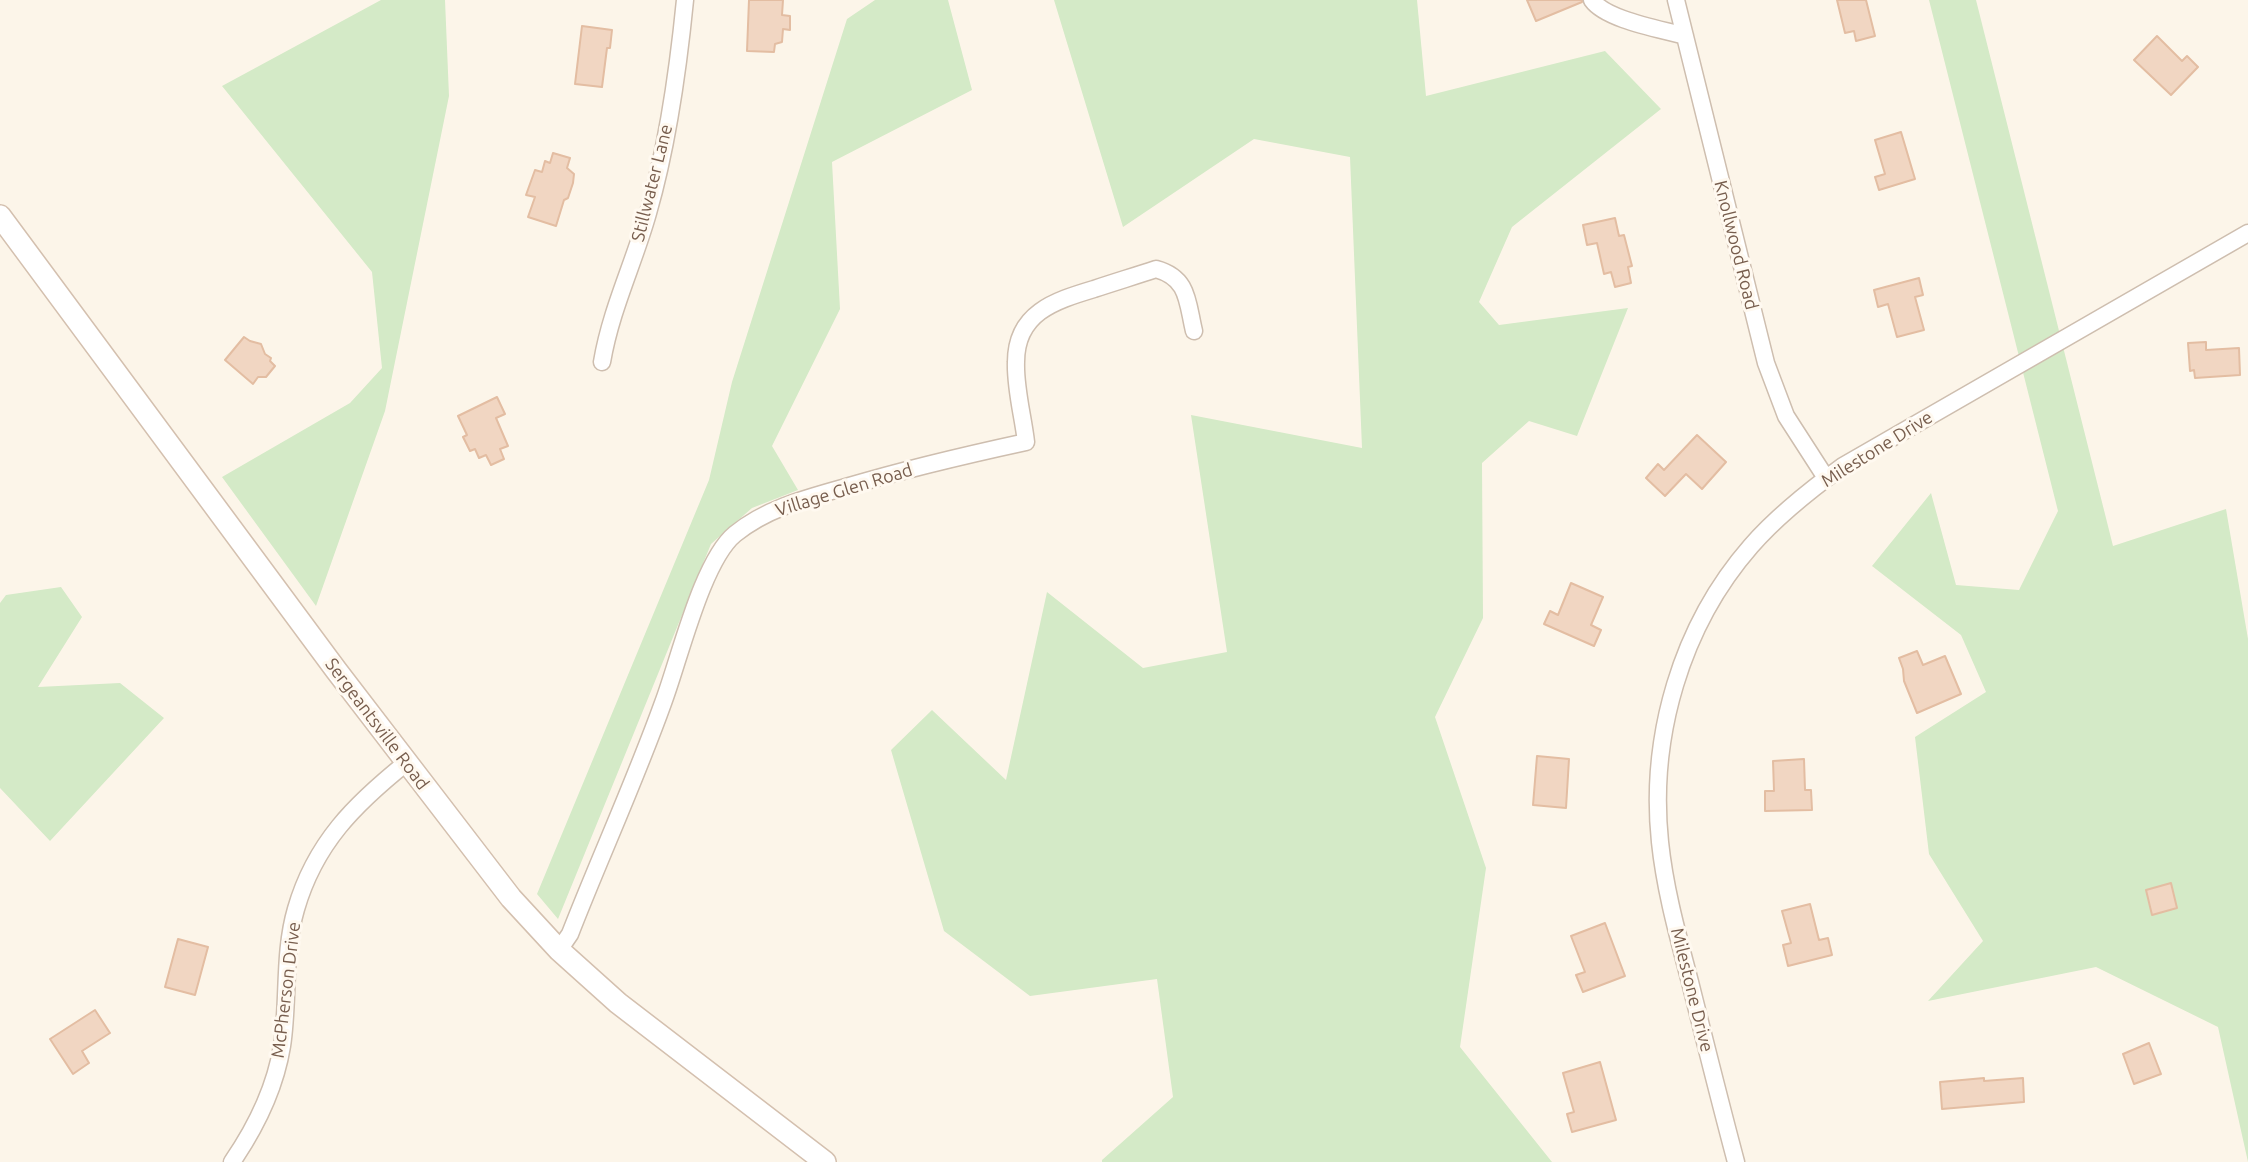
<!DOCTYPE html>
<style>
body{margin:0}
canvas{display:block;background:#fcf5e9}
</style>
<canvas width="2248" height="1162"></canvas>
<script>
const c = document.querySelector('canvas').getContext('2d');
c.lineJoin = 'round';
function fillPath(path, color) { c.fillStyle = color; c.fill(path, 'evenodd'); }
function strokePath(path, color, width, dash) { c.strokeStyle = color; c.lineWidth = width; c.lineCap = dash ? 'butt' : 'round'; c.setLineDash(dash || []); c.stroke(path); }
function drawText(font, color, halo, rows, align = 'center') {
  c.font = font + ' Ubuntu,sans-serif'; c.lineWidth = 6; c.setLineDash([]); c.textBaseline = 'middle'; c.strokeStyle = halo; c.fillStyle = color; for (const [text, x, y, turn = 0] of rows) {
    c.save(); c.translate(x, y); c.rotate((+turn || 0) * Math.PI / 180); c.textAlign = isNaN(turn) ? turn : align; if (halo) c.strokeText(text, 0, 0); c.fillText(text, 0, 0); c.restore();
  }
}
fillPath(new Path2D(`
 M381,0H445L449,96L385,411L316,606L222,477L350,403L382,368L372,272L222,86Z
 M875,0H948L972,90L832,162L840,309L772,446L798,490L752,508L711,544L558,919L537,894L709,480L732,382L847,19Z
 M1054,0H1417L1426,96L1605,51L1661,109L1512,227L1479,302L1499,325L1628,308L1577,436L1529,421L1482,463L1483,618L1435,717L1486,868L1460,1047L1552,1162H1102V1160L1173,1097L1157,979L1030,996L944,931L891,750L932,710L1006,780L1047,592L1143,668L1227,652L1191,415L1362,448L1350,157L1254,139L1123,227Z
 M1929,0H1976L2113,546L2226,509L2248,639V1162L2218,1027L2096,967L1928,1001L1983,941L1929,854L1915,737L1986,692L1961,635L1872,566L1931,493L1956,585L2019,590L2058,511Z
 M61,587L82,617L38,687L120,683L164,718L50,841L0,788V603L6,595Z`), '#d4eac7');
const building = new Path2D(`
 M749,0H783L782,15L790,16V30L783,29L782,42L775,44L774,52L747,51Z
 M1527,0H1582V2L1536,21Z
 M1837,0H1866L1875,36L1856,41L1854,31L1845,33Z
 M582,26L612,30L610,48H607L602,87L575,84Z
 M2157,36L2182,61L2187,56L2198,67L2171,95L2134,60Z
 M1901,132L1915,179L1879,190L1875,177L1885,174L1875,140Z
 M553,153L570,158L567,168L574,174L573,183L568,198L564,200L556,226L528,217L535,197L526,195L535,170L542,172L545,161L550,163Z
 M1615,218L1619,236L1624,235L1632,266L1628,267L1631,283L1615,287L1611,272L1604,274L1597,243L1587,245L1583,225Z
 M1919,278L1923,295L1915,297L1924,330L1897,337L1888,304L1878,307L1874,290Z
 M244,337L250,341L261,344L265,354L271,358L270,361L275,366L266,377H258L253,384L225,360Z
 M2206,342V350L2239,348L2240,375L2195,378L2194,370L2190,371L2188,343Z
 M497,397L505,414L496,418L508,446L500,449L504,459L491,465L486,455L479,458L475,449L470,451L463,437L467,435L458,416Z
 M1697,435L1726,462L1702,489L1686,474L1665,496L1646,478L1658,464L1664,470Z
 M1571,583L1603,597L1591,625L1601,630L1594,646L1544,624L1550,611L1558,615Z
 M1917,651L1923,665L1945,656L1961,694L1917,713L1904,681L1903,669L1899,658Z
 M1537,756L1569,759L1566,808L1533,805Z
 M1804,759L1805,790H1811L1812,810L1765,811V791H1774L1773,761Z
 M2171,883L2177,908L2152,915L2146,890Z
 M1810,904L1819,940L1828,938L1832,955L1788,966L1783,945L1791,943L1782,911Z
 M1605,923L1625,976L1583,992L1576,975L1585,972L1571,936Z
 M178,939L208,947L195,995L165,987Z
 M95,1010L110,1033L82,1051L89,1063L73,1074L50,1039Z
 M2149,1043L2161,1074L2134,1084L2123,1054Z
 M1600,1062L1616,1120L1572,1132L1567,1114L1574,1112L1563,1073Z
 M1984,1078V1081L2023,1078L2024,1102L1942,1109L1940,1082Z`);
fillPath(building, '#f1d6c2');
strokePath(building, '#e3bda2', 2);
const street = new Path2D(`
 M1592,0C1606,20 1661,29 1685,36
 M1676,0L1766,363L1786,416L1826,478
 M602,362C611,309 634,263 648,213C668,144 678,71 685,0
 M559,950L570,934C600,857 635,781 663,703C679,661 702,561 735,534C767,508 807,498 846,487C906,469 966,455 1026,442C1023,416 1015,388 1016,362C1016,313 1054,301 1094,289C1115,282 1135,276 1156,269C1189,278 1187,302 1194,331
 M232,1162C256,1127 275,1089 282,1046C289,1001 283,953 296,909C315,843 355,804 406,763
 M1736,1162C1720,1102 1705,1042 1690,982C1678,936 1665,890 1660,842C1649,737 1681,626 1751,546C1777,516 1810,490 1843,466L2248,233`);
const secondary = new Path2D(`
 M0,216L336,670L511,898L559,950L618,1003L825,1162`);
strokePath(street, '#cebeaf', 19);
strokePath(secondary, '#d4c0af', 24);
strokePath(street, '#fff', 16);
strokePath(secondary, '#fff', 21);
drawText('18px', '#775d4d', '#fff9f0', [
 ["Stillwater Lane",652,183,-76],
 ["Knollwood Road",1736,245,76],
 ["Milestone Drive",1877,449,-32],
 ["Village Glen Road",844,490,-17],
 ["Sergeantsville Road",377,724,53],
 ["McPherson Drive",286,990,-83],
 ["Milestone Drive",1692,990,76]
]);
</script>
